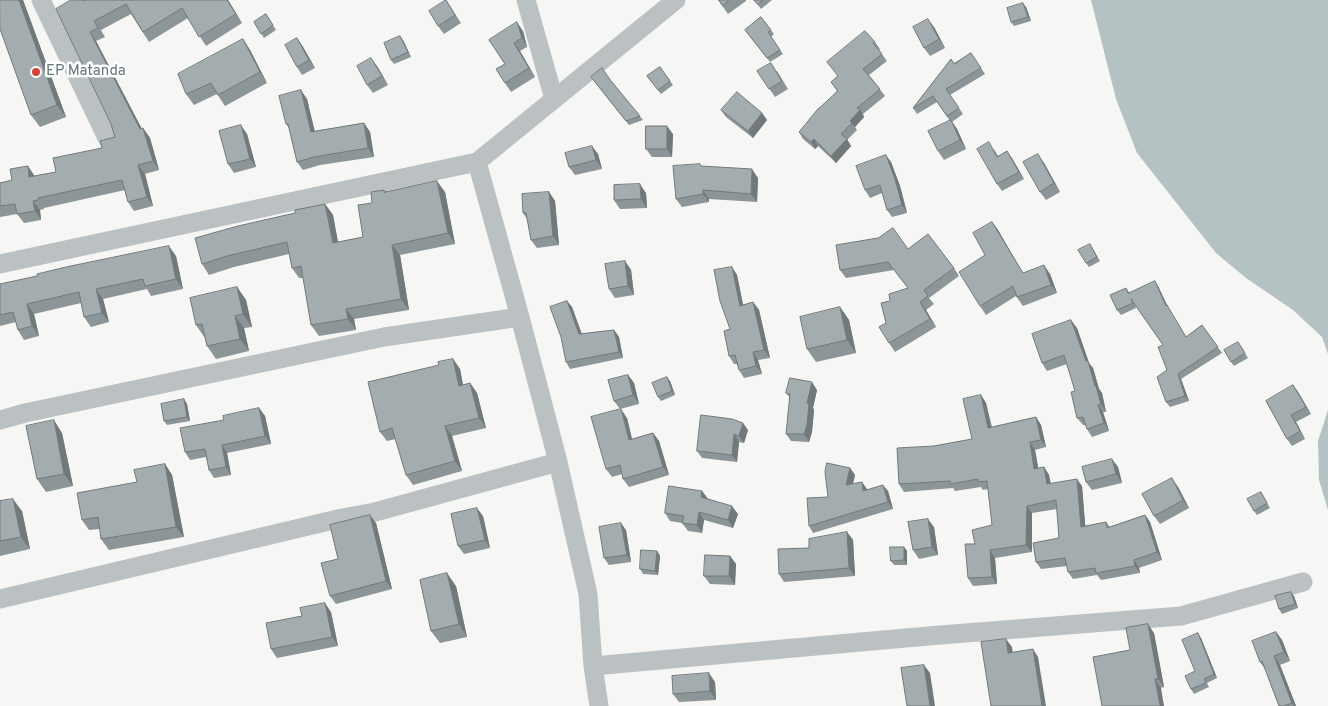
<!DOCTYPE html>
<style>
body{margin:0}
canvas{display:block;background:#f6f6f4}
</style>
<canvas width="1328" height="706"></canvas>
<script>
const c = document.querySelector('canvas').getContext('2d');
c.lineJoin = 'round';
function fillPath(path, color) { c.fillStyle = color; c.fill(path, 'evenodd'); }
function strokePath(path, color, width, dash) { c.strokeStyle = color; c.lineWidth = width; c.lineCap = dash ? 'butt' : 'round'; c.setLineDash(dash || []); c.stroke(path); }
function drawText(font, color, halo, rows, align = 'center') {
  c.font = font + ' Overpass,sans-serif'; c.lineWidth = 5; c.setLineDash([]); c.textBaseline = 'middle'; c.strokeStyle = halo; c.fillStyle = color; for (const [text, x, y, turn = 0] of rows) {
    c.save(); c.translate(x, y); c.rotate((+turn || 0) * Math.PI / 180); c.textAlign = isNaN(turn) ? turn : align; if (halo) c.strokeText(text, 0, 0); c.fillText(text, 0, 0); c.restore();
  }
}
fillPath(new Path2D(`
 M1091,0H1328V354L1322,337L1293,310L1246,278L1216,253L1137,153L1116,99Z
 M1328,410V510L1319,480L1318,441Z`), '#b4c2c4');
strokePath(new Path2D(`
 M41,0L107,138
 M526,0L554,99
 M477,162L520,317L558,462L588,594L593,666L599,706
 M0,264L477,162L676,0
 M0,420L25,413L384,337L520,317
 M0,599L342,518L375,512L558,462
 M593,666L928,636L1181,616L1303,582`), '#bbc1c3', 19);
fillPath(new Path2D(`
 M0,0H23L66,117L40,127L31,115Z
 M71,0H83L84,1L228,0L242,23L206,46L188,18L149,42L131,14L101,30L105,37L96,41L142,129L143,128L150,138L159,170L145,174L153,206L134,211L128,202L125,190L44,208V209L40,210L41,220L24,223L17,214L0,217V183L56,172L102,148L115,137Z
 M446,0L461,23L444,34L438,26Z
 M718,0H746V1L728,14Z
 M754,0H772L761,9Z
 M1026,7L1031,21L1014,26L1011,22Z
 M266,14L276,30L264,38L254,22Z
 M761,17L774,34L771,37L783,54L770,62L745,30Z
 M934,27L945,48L930,56L924,48Z
 M523,31L527,47L520,51L535,77L511,92L505,83V64L489,40Z
 M297,38L303,47L315,68L302,75L297,67Z
 M243,39L250,50L267,83L225,106L217,94L194,105L186,94Z
 M403,40L411,57L394,64L391,60Z
 M875,42L880,49L879,50L887,61L869,75L885,96L863,114L864,117L855,127L857,130L847,140L851,146L836,163L818,146L815,149L803,139L799,132L837,91L831,82Z
 M971,53L985,74L950,95L963,114L952,122L957,129L966,149L944,160L938,151L950,121L937,102L917,114L913,108L951,59L954,63Z
 M377,66L388,85L373,93L367,85Z
 M660,67L673,85L661,94L647,76Z
 M757,71H777L788,89L775,97Z
 M594,81L612,82L643,120L629,125Z
 M307,99L314,131L364,123L370,132L374,157L320,165L303,170L297,162L289,128L286,124Z
 M721,110L762,113L767,120L753,138L726,117Z
 M247,134L256,167L234,173L228,164Z
 M673,134L672,157H652L646,149Z
 M994,149L998,156L1007,151L1024,179L1002,191L997,184Z
 M598,154L602,169L575,175L569,167Z
 M891,162L900,186L907,213L892,217L887,210L882,193L870,198L865,190Z
 M1044,163L1060,192L1046,200L1040,192Z
 M702,166L758,178L757,202L709,199V202L682,207L676,199Z
 M384,190L385,191L445,192L455,244L400,255L409,310L354,319L356,330L319,336L311,325L303,278H299L292,268L289,254L234,267L209,275L202,264L295,213L325,204L333,215L338,242L363,237L372,203Z
 M549,192L555,201L559,245L537,248L531,240L527,219L523,213Z
 M646,193L647,208L620,209L614,200Z
 M992,222L998,230L1023,273L1050,274L1057,293L1023,306L1016,296L986,315L980,306L985,255Z
 M1090,244L1100,261L1089,267L1086,263Z
 M908,249L954,268L959,276L929,298L934,304L926,310L936,327L895,352L889,343L890,301L908,288L894,270L846,278L840,270Z
 M176,256L183,289L151,296L147,289L103,299L109,322L91,327L84,317L81,303L34,314L39,336L24,340L18,330L16,322L0,326V284Z
 M625,261L631,270L634,295L615,298L609,289Z
 M732,267L737,275L743,305L753,302L759,310L770,358L758,360L762,374L744,378L739,370L737,364H734L729,356Z
 M1158,286L1167,306L1186,337L1202,325L1222,353L1181,379L1189,401L1170,407L1166,402L1167,370L1163,345L1135,304L1136,308L1121,315L1117,310L1126,288L1129,292Z
 M237,287L246,300L252,327L244,328L249,351L216,359L207,346L205,337V338L196,325Z
 M567,301L572,307L582,334L614,330L619,337L623,358L570,369L566,362Z
 M840,307L849,320L856,353L816,362L807,349Z
 M1077,328L1089,363L1093,368L1099,389L1102,393L1106,412H1103L1109,431L1092,437L1087,429L1086,425H1083L1077,418L1075,391L1067,364L1047,371L1042,363Z
 M1238,342L1248,358L1234,366L1231,362Z
 M453,359L460,369L463,385L470,383L477,393L486,428L452,436L462,471L413,485L406,475L396,439L387,441L380,432L439,365Z
 M628,375L634,383L639,404L620,409L614,401Z
 M670,381L675,395L661,401L658,397Z
 M1293,385L1298,392L1311,414L1296,422L1305,439L1292,446L1287,439Z
 M817,390L813,408L814,410L812,432L809,442L791,441L786,434L790,398L786,393Z
 M981,395L986,403L992,427L1036,417L1041,425L1046,447L1035,450L1038,468L1044,467L1049,475L1051,484L1082,486L1085,526L1106,522L1110,527L1145,515L1150,522L1162,560L1139,568L1140,573L1101,580L1097,575L1073,579L1068,572L1067,566L1041,569L1036,562L1059,538L1057,509L1032,513V552L995,558L997,584L973,586L968,578L975,544L992,525L988,489L983,490L981,487L955,491L953,488L904,492L899,484L934,446L972,439Z
 M184,399L187,404L190,421L167,425L164,421Z
 M259,408L265,416L271,444L227,453L231,475L214,478L209,470L206,457L190,460L185,452L224,420Z
 M701,415L748,430L744,443L739,442L737,462L702,458L697,451Z
 M627,418L632,439L653,433L659,441L669,475L629,487L623,479L622,474L612,477L606,469Z
 M62,433L73,486L46,492L37,479Z
 M165,464L172,475L184,537L109,550L101,539L100,529L89,530L82,520L137,482Z
 M1118,467L1122,483L1092,490L1086,482Z
 M850,468L855,475L853,484L867,489L888,491L893,509L813,533L809,526L828,497Z
 M1178,487L1189,508L1160,524L1154,516Z
 M702,491L708,499L738,514L733,528L704,520L702,533L688,531L682,523L670,521L665,513Z
 M1261,492L1270,508L1257,515L1254,511Z
 M0,501L22,511L30,549L0,556Z
 M483,516L490,548L464,554L458,546Z
 M376,523L392,589L336,604L330,596L338,559Z
 M934,527L938,555L919,559L913,550Z
 M626,530L631,562L609,565L604,558Z
 M847,532L853,540L855,576L784,582L779,574L809,548Z
 M904,547L907,551V565H894L891,561Z
 M657,551L660,556L658,575L643,574L640,569Z
 M730,556L736,564L735,585L710,584L704,576Z
 M456,586L467,637L440,643L431,631Z
 M1294,596L1298,608L1282,614L1279,609Z
 M331,612L338,646L277,658L271,649Z
 M1276,632L1282,640L1290,661L1280,665L1296,706H1279L1265,669L1260,662Z
 M1154,633L1164,687L1161,688L1130,650Z
 M1201,638L1217,678L1207,683L1209,687L1194,694L1191,689Z
 M715,682L716,700L679,702L673,694Z`), '#8c9597');
fillPath(new Path2D(`
 M19,0H23L66,117L57,105Z
 M227,0H228L242,23L236,14Z
 M1023,3L1026,7L1031,21L1028,17Z
 M928,19L934,27L945,48L939,39Z
 M517,22L523,31L527,47L522,38Z
 M90,32L96,41L146,137L143,128L150,138L159,170L153,161L140,129Z
 M400,36L403,40L411,57L408,52Z
 M297,38L303,47L315,68L309,60Z
 M243,39L250,50L267,83L260,72Z
 M514,43L520,51L535,77L529,68Z
 M371,58L377,66L388,85L382,76Z
 M301,90L307,99L317,140L311,132Z
 M860,110L864,117L855,127L850,121Z
 M762,113L767,120L753,138L748,131Z
 M951,120L957,129L966,149L960,140Z
 M364,123L370,132L374,157L368,148Z
 M241,125L247,134L256,167L250,159Z
 M667,126L673,134L672,157L667,149Z
 M814,139L818,146L815,149L811,142Z
 M847,139L851,146L836,163L831,156Z
 M592,146L598,154L602,169L596,160Z
 M1007,151L1012,158L1024,179L1019,172Z
 M1038,154L1044,163L1060,192L1054,183Z
 M886,155L891,162L900,186L907,213L902,205Z
 M138,165L145,174L153,206L147,197Z
 M28,166L34,175L36,186L29,177Z
 M752,169L758,178L757,202L751,194Z
 M437,181L445,192L455,244L448,233Z
 M640,184L646,193L647,208L641,199Z
 M703,190L709,199V202L703,194Z
 M549,192L555,201L559,245L553,236Z
 M33,201L40,210L41,220L35,211Z
 M325,204L333,215L340,254L333,243Z
 M992,222L998,230L1028,282L1023,273Z
 M392,245L400,255L409,310L401,299Z
 M169,246L176,256L183,289L176,279Z
 M625,261L631,270L634,295L628,286Z
 M1044,265L1050,274L1057,293L1051,285Z
 M732,267L737,275L745,314L740,306Z
 M1155,281L1158,286L1170,311L1166,306Z
 M237,287L246,300L252,327L243,314Z
 M96,289L103,299L109,322L102,313Z
 M567,301L572,307L584,341L579,334Z
 M753,302L759,310L770,358L764,350Z
 M920,302L926,310L936,327L930,319Z
 M27,304L34,314L39,336L32,326Z
 M840,307L849,320L856,353L847,340Z
 M346,309L354,319L356,330L348,319Z
 M235,316L244,328L249,351L240,339Z
 M1071,320L1077,328L1089,363L1093,368L1099,389L1102,393L1106,412L1101,404Z
 M614,330L619,337L623,358L619,352Z
 M753,352L758,360L762,374L756,366Z
 M453,359L460,369L465,396L459,386Z
 M1178,374L1181,379L1189,401L1185,396Z
 M628,375L634,383L639,404L633,395Z
 M667,377L670,381L675,395L672,391Z
 M812,382L817,390L813,408L814,410L812,432L809,442L804,434L807,403Z
 M470,383L477,393L486,428L479,418Z
 M1293,385L1298,392L1311,414L1306,407Z
 M981,395L986,403L993,435L988,428Z
 M184,399L187,404L190,421L187,417Z
 M1098,405L1103,412L1109,431L1104,423Z
 M259,408L265,416L271,444L265,436Z
 M621,409L627,418L634,448L629,440Z
 M1291,415L1296,422L1305,439L1300,431Z
 M1036,417L1041,425L1046,447L1041,440Z
 M54,420L62,433L73,486L64,474Z
 M743,423L748,430L744,443L739,436Z
 M445,426L452,436L462,471L455,461Z
 M653,433L659,441L669,475L663,467Z
 M734,434L739,442L737,462L732,455Z
 M1030,442L1035,450L1040,477L1034,469Z
 M222,445L227,453L231,475L226,467Z
 M1112,459L1118,467L1122,483L1116,474Z
 M165,464L172,475L184,537L176,527Z
 M1044,467L1049,475L1052,492L1047,484Z
 M850,468L855,475L851,492L846,485Z
 M1172,478L1178,487L1189,508L1183,500Z
 M1077,479L1082,486L1086,534L1081,527Z
 M862,482L867,489L863,491Z
 M883,485L888,491L893,509L888,502Z
 M702,491L708,499L701,497Z
 M13,499L22,511L30,549L21,537Z
 M732,506L738,514L733,528L728,520Z
 M1027,506L1032,513V552L1026,545Z
 M477,508L483,516L490,548L485,540Z
 M699,512L704,520L702,533L697,525Z
 M370,515L376,523L392,589L386,581Z
 M1145,515L1150,522L1162,560L1157,552Z
 M928,519L934,527L938,555L932,547Z
 M621,523L626,530L631,562L627,555Z
 M847,532L853,540L855,576L849,568Z
 M904,547L907,551V565L904,560Z
 M990,550L995,558L997,584L992,577Z
 M657,551L660,556L658,575L655,571Z
 M730,556L736,564L735,585L729,576Z
 M1134,560L1139,568L1140,573L1135,566Z
 M447,573L456,586L467,637L459,624Z
 M1291,592L1294,596L1298,608L1295,604Z
 M325,603L331,612L338,646L332,637Z
 M1148,624L1154,633L1164,687L1158,679Z
 M1276,632L1282,640L1290,661L1284,652Z
 M1198,633L1201,638L1217,678L1214,674Z
 M1006,639L1012,647L1014,661L1008,653Z
 M1033,649L1038,657L1046,706H1042Z
 M1274,656L1280,665L1296,706H1294L1292,703Z
 M924,665L930,673L935,706H930Z
 M709,673L715,682L716,700L710,691Z
 M1155,679L1161,688L1164,706H1160Z`), '#72797b');
const building = new Path2D(`
 M0,0H19L57,105L31,115L0,29Z
 M71,0H83V1L85,0H227L236,14L199,37L182,8L143,32L126,4L94,21L98,28L90,32L140,129L143,128L153,161L138,165L147,197L128,202L122,180L38,198V200L33,201L35,211L17,214L15,204L0,206V183L12,180L10,169L28,166L29,177L56,172L53,158L102,148L100,141L115,137L111,124L56,9Z
 M446,0L455,15L438,26L429,11Z
 M719,0H729L723,5Z
 M754,0H763L758,4Z
 M1023,3L1028,17L1011,22L1007,8Z
 M266,14L273,25L261,34L254,22Z
 M761,17L771,30L768,32L780,50L767,58L745,30Z
 M928,19L939,39L924,48L913,27Z
 M517,22L522,38L514,43L529,68L505,83L496,69L505,64L489,40Z
 M865,31L875,42L873,43L882,54L863,69L880,89L857,108L860,110L850,121L852,123L841,134L847,139L831,156L814,139L811,142L799,132L817,110L838,91L831,82L838,76L827,62Z
 M400,36L408,52L391,60L384,43Z
 M297,38L309,60L297,67L285,45Z
 M243,39L260,72L218,95L211,83L186,94L178,74Z
 M971,53L981,68L946,89L959,108L947,116L933,96L913,108L951,59L954,64Z
 M371,58L382,76L367,85L357,66Z
 M771,63L782,81L769,89L757,71Z
 M660,67L670,81L658,90L647,76Z
 M602,68L611,81L640,116L626,121L591,77Z
 M301,90L311,132L364,123L368,148L314,157L297,162L288,124H286L279,96Z
 M737,92L762,113L748,131L721,110Z
 M951,120L960,140L938,151L928,131Z
 M241,125L250,159L228,164L219,131Z
 M646,126H667V149H646Z
 M989,142L997,157L1007,151L1019,172L997,184L977,149Z
 M592,146L596,160L569,167L565,153Z
 M1038,154L1054,183L1040,192L1023,162Z
 M886,155L895,179L902,205L887,210L880,185L865,190L856,166Z
 M700,164L701,166L752,169L751,194L703,190V194L676,199L673,166Z
 M437,181L448,233L392,245L401,299L346,309L348,319L311,325L301,266L292,268L287,242L227,256L202,264L195,238L238,226L295,213V210L325,204L333,243L363,237L358,205L372,203L371,192L384,190V192Z
 M640,184L641,199L614,200V185Z
 M549,192L553,236L531,240L526,213H523L522,194Z
 M992,222L1023,273L1044,265L1051,285L1017,297L1013,286L980,306L959,272L985,255L973,233Z
 M893,228L908,249L928,234L954,268L924,290L928,296L920,302L930,319L889,343L879,327L886,323L881,303L890,301L889,294L908,288L888,262L840,270L836,245L878,238Z
 M1090,244L1097,257L1086,263L1078,250Z
 M169,246L176,279L145,286L143,279L96,289L102,313L84,317L79,292L27,304L32,326L18,330L13,312L0,315V284L37,276V274L66,267Z
 M625,261L628,286L609,289L605,264Z
 M732,267L740,306L753,302L764,350L753,352L756,366L739,370L735,355L729,356L724,331L730,329L720,301L714,270Z
 M1155,281L1166,306L1167,305L1186,337L1202,325L1218,347L1178,374L1185,396L1166,402L1157,377L1167,370L1158,347L1163,345L1131,299L1133,303L1117,310L1110,295L1126,288L1128,293Z
 M237,287L243,314L235,316L240,339L207,346L202,324L196,325L190,298Z
 M567,301L579,334L614,330L619,352L566,362L561,337L550,307Z
 M840,307L847,340L807,349L800,317Z
 M1071,320L1086,361H1088L1095,386H1096L1101,404L1098,405L1104,423L1087,429L1083,417L1077,418L1071,392L1075,391L1064,355L1042,363L1032,334Z
 M1238,342L1245,353L1231,362L1224,350Z
 M453,359L459,386L470,383L479,418L445,426L455,461L406,475L392,428L380,432L368,382L439,365L438,362Z
 M628,375L633,395L614,401L608,380Z
 M667,377L672,391L658,397L652,383Z
 M790,378L812,382L807,403H809L807,425L804,434H786L790,394L786,393Z
 M1293,385L1306,407L1291,415L1300,431L1287,439L1266,401Z
 M981,395L988,428L1036,417L1041,440L1030,442L1034,469L1044,467L1047,484L1077,479L1081,527L1106,522L1107,528L1145,515L1157,552L1134,560L1135,566L1096,573L1095,568L1068,572L1065,558L1036,562L1033,543L1059,538L1056,500L1027,506L1026,545L990,550L992,577L968,578L965,544H975L972,530L992,525L987,481L978,482V479L950,484V481L899,484L897,448L934,446L972,439L963,399Z
 M184,399L187,417L164,421L161,404Z
 M259,408L265,436L222,445L226,467L209,470L205,449L185,452L180,428L224,420L223,416Z
 M621,409L629,440L653,433L663,467L623,479L620,465L606,469L591,417Z
 M701,415L732,419L743,423L739,436L734,434L732,455L697,451Z
 M54,420L64,474L37,479L26,426Z
 M1112,459L1116,474L1086,482L1082,467Z
 M827,463L850,468L846,485L862,482L863,491L883,485L888,502L809,526L807,498L828,497L825,472Z
 M165,464L176,527L101,539L98,517L82,520L77,493L137,482L134,470Z
 M1172,478L1183,500L1154,516L1142,494Z
 M669,486L702,491L701,497L732,506L728,520L699,512L697,525L682,523L684,516L665,513Z
 M1261,492L1267,503L1254,511L1247,499Z
 M13,499L21,537L0,541V501Z
 M477,508L485,540L458,546L451,514Z
 M370,515L386,581L330,596L321,563L338,559L330,525Z
 M928,519L932,547L913,550L908,522Z
 M621,523L627,555L604,558L599,527Z
 M847,532L849,568L779,574L778,549L809,548V539Z
 M890,547H904V560L891,561Z
 M641,550L657,551L655,571L640,569Z
 M705,555L730,556L729,576H704Z
 M447,573L459,624L431,631L420,580Z
 M1291,592L1295,604L1279,609L1275,596Z
 M325,603L332,637L271,649L266,623L302,616L300,608Z
 M1148,624L1158,679H1155L1160,706H1102L1093,657L1130,650L1126,628Z
 M1276,632L1284,652L1274,656L1292,703L1283,706H1279L1262,661L1260,662L1252,641Z
 M1198,633L1214,674L1204,679L1206,683L1191,689L1185,676L1195,671L1182,640Z
 M1006,639L1008,653L1033,649L1042,706H991L981,642Z
 M924,665L930,706H907L901,668Z
 M709,673L710,691L673,694L672,676Z`);
fillPath(building, '#a3adb0');
strokePath(building, '#72797b', 1);
for (const [x, y, r, color] of [
 [36,72,5,"#d24338"]
]) { const dot = new Path2D(); dot.arc(x, y, r, 0, 2 * Math.PI); c.fillStyle = color; c.fill(dot); strokePath(dot, '#fff', 2); }
drawText('15px', '#64757c', '#fff', [
 ["EP Matanda",46,72]
], 'left');
</script>
